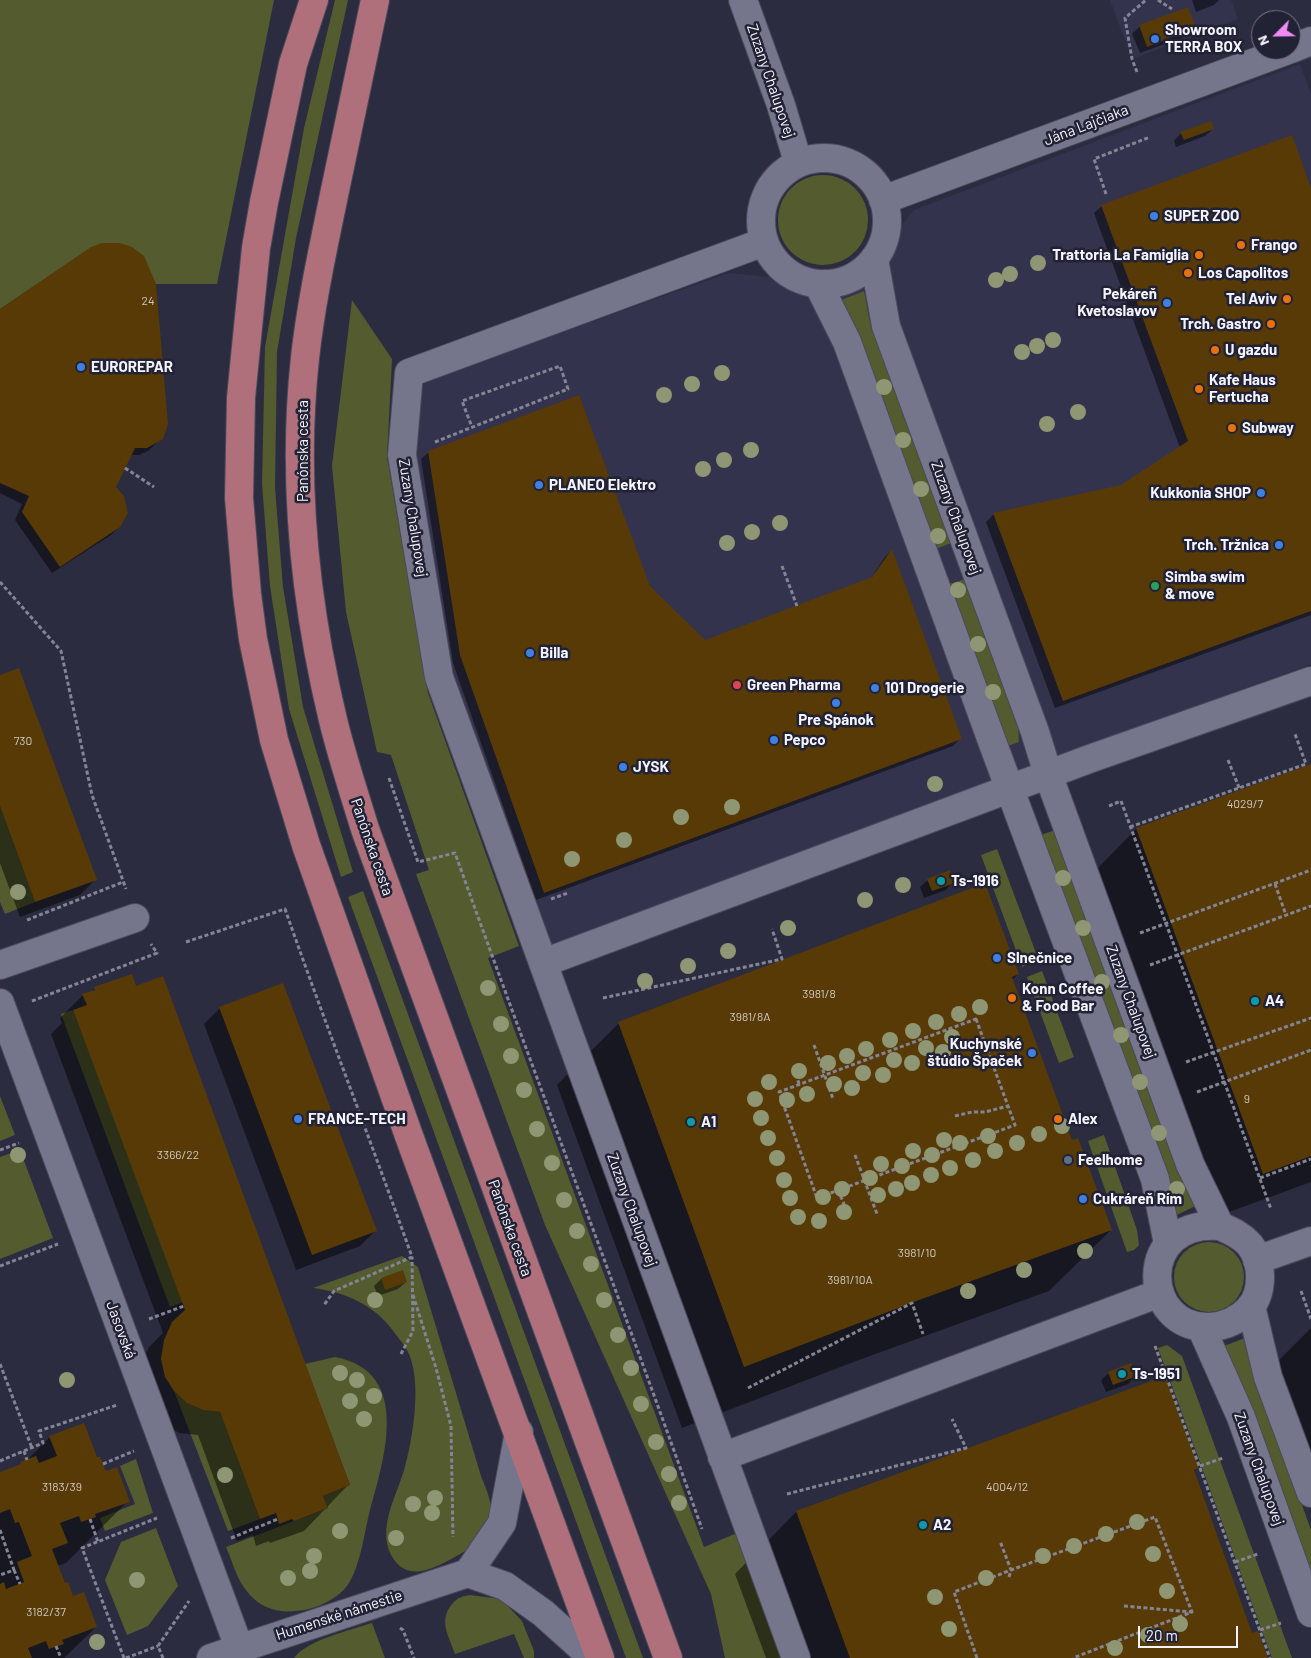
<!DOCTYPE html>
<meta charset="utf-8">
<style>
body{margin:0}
#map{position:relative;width:1311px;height:1658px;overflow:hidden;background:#2c2c40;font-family:Barlow,sans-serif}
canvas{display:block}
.north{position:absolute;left:1251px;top:10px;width:50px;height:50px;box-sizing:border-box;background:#222235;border:1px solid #767685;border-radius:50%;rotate:247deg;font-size:14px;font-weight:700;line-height:20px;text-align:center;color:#f3f4fe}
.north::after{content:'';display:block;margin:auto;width:18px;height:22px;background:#f28af2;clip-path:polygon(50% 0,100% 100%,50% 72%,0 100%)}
.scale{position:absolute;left:1138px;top:1626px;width:100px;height:22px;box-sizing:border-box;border:2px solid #f3f4fe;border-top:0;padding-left:6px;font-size:15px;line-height:18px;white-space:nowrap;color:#f3f4fe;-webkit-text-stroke:4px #222235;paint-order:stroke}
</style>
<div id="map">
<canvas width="1311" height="1658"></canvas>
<div class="north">N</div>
<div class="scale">20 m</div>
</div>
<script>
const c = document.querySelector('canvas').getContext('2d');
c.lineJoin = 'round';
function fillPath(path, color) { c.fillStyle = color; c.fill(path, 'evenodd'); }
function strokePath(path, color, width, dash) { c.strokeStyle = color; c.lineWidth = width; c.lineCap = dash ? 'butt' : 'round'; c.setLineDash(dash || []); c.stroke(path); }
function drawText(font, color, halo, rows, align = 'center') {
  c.font = font + ' Barlow,sans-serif'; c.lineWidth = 5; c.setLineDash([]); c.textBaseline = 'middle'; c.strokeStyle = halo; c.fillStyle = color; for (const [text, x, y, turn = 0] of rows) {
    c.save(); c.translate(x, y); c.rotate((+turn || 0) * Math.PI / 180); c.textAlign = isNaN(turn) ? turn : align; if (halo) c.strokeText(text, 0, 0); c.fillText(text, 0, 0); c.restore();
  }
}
fillPath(new Path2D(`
 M1110,0H1231L1238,19L1132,59Z
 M1300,64L1311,94V664L1080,748L542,951L447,676L399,390L729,273L853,285L914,210Z`), '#33334d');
fillPath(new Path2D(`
 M0,0H274L217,284H156L91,248L0,309Z
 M335,0H348L296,238L277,352L275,488L283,587L303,707L353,872L341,877L289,709L270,586L262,484L265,347L304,128Z
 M778 220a45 45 0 1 1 90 0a45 45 0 1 1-90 0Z
 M864,291L870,323L951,543L933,550L839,301Z
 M352,300L392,359L387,457L428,693L519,946L488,958L704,1547L737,1533L782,1658H725L711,1594L545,1225L416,874L429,870L391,755L377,752L346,612L332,466Z
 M965,579L1018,725L1019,742L1005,747L946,585Z
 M0,806L35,902L5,914L0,902Z
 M1056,830L1195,1206L1175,1216L1040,835Z
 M997,849L1039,961L1022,967L981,855Z
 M363,891L643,1658H626L348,897Z
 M1042,971L1074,1057L1059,1063L1027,977Z
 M73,1010L183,1302L170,1307L61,1014Z
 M0,1096L15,1135L0,1141Z
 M1104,1135L1137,1230L1139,1245L1134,1250L1127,1252L1088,1141Z
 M20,1150L53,1238L0,1259V1157Z
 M1174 1277a35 35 0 1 1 70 0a35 35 0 1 1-70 0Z
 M402,1256L418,1267L481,1476C486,1489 495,1506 489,1520C485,1530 476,1541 469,1548C460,1555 433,1570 421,1571C411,1573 401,1569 395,1561C374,1533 396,1498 404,1470C413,1439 423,1379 407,1350C404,1344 398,1338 394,1332C375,1305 345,1292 313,1288Z
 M1245,1338L1254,1372L1311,1530V1583L1224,1346Z
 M1167,1345L1182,1356L1292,1658H1272L1158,1348Z
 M335,1357C414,1372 383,1462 369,1514C364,1535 360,1568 347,1586C339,1597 322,1606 309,1609C283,1615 261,1611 245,1589C236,1577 232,1560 226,1547L328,1508L323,1496L350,1485L305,1364Z
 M174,1391C190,1406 199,1410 220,1412L260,1519L228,1531Z
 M136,1459L153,1513L105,1531L100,1518L135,1504L120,1466Z
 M156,1528L178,1586L148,1626L127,1635L105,1580L121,1542Z
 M470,1595L501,1599L522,1621L534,1651V1658H524L514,1634L455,1654C449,1636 438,1621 452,1604C457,1598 462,1596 470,1595Z
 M372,1623L385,1658H294C307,1640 351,1630 372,1623Z`), '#545b2f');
fillPath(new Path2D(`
 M1192,0H1219L1214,5L1196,12Z
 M1140,26L1195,28L1187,36L1140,53L1132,34Z
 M1213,129L1205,136L1176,147L1174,141L1181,133Z
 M1311,191V615L1055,708L986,522L994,514L1121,486L1180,448L1094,213L1102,206Z
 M0,310L162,438L148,451L139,455H130L114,487L119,527L111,535L52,573L15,520L22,504L0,493Z
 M429,452L649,587L705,642L870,580L884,558L891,551L960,739L953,746L536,900L453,663L421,459Z
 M0,677L95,880L80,895L20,917L0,863Z
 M1311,765V1182L1221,1215L1095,871L1136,829Z
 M928,880L953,882L946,890L924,898L920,887Z
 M1018,974L1012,980L1070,1139L1111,1230L1049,1291L856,1361L682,1428L557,1085L619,1023Z
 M95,989L348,1485L304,1531L270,1543L269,1541L256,1546L253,1535L237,1541L198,1435L180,1433L164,1426L141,1364L149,1347L163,1333L51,1034L62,1023L60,1018L83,995L91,992Z
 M220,1008L375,1231L360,1246L296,1270L204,1024Z
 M381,1279L406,1282L398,1289L378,1296L374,1286Z
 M1311,1328V1462L1275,1364Z
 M1109,1373L1135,1376L1128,1384L1106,1392L1101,1380Z
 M1165,1377L1198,1468L1193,1472L1251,1635L1267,1658H766L735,1574L796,1512Z
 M50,1437L96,1459L128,1501L66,1563L57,1566L64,1585L96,1627L64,1658H0V1474L17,1467L26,1461Z`), '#0007');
fillPath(new Path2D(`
 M1188,7L1196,28L1147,47L1139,25Z
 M1211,121L1214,129L1184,140L1180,132Z
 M1292,135L1311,188V611L1063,701L993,513L1121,485L1188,441L1101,205Z
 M102,243H120L132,247L144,256L156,284L168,424L163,439L156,443L147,448H135L116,487L124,496L128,513L120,527L60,567L22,512L29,496L0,483V309L91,247Z
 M579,395L650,586L705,640L872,577L892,549L962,739L544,893L460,655L428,451Z
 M19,668L97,880L35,902L0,806V675Z
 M1311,764V1156L1263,1174L1136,828Z
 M950,870L955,883L932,891L927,879Z
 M985,883L1019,974L1012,977L1072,1140L1078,1138L1112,1230L919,1300L744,1367L618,1022Z
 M132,974L136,986L163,976L350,1485L323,1496L328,1508L294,1521L292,1519L279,1524L276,1513L260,1519L220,1412L203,1410L187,1403L174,1391L165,1377L161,1359L164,1340L172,1322L185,1310L73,1010L87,1005L82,994L95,990L94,987Z
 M283,983L377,1231L312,1255L219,1007Z
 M403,1270L407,1282L385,1290L381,1278Z
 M1131,1363L1137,1376L1113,1385L1108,1372Z
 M1165,1376L1199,1468L1194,1470L1252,1633L1258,1631L1268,1658H850L796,1511Z
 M84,1423L97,1457H100L106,1471L117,1467L130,1502L95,1514L96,1517L81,1522L79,1516L60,1523L68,1543L52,1549L65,1583L68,1582L73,1596L84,1592L97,1627L62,1640L64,1644L49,1649L46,1641L28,1648L32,1658H0V1584L4,1582L6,1589L24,1582L17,1562L32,1556L19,1522L15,1523L10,1509L0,1513V1472L21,1464L20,1462L36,1456L39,1463L57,1456L49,1436Z`), '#583a06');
const minor = new Path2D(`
 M743,0L781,105L798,162
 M1291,49L1311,41
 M761 221a63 63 0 1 1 126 0a63 63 0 1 1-126 0Z
 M883,200L1288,50
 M764,242L409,373L402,455L439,677L796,1658
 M874,259L886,326L1035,732L1048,774L1190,1164L1220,1226C1231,1231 1241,1235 1249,1244C1263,1261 1264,1291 1250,1308C1239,1320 1226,1326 1210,1327C1141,1330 1135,1219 1220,1226
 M818,284L847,342L993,744L1155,1179L1168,1244
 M543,963L1092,758L1311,681
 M0,965L135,918
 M0,1003L243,1658
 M1257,1260L1311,1241
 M1251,1306L1268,1377L1311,1493
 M1201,1327L1241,1417L1311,1613
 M722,1457L1160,1293
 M468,1573L502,1523L519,1432
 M468,1573L505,1586L543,1613L593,1658
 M211,1658L468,1573`);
const major = new Path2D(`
 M314,0L293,64L264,202L256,248L246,347L241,398L239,498L247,594L253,639L274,740L306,845L409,1136L600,1658
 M375,0C361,65 348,130 334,195C323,249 311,303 305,358C292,478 305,603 333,720C342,757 354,793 365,829L668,1658`);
strokePath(minor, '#4a4a5a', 30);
strokePath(major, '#4a4a5a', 30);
strokePath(new Path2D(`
 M1158,0L1172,9
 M1137,72L1132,59L1125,18L1146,0
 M1106,194L1094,159L1150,137
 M435,442L568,389L560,366L462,401L472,427
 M125,468L154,487
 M782,566L797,606
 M0,582L61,651L92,795L126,889
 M1228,760L1240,790
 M389,778L418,862L455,853C536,1079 622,1303 702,1529
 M1109,806L1121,801L1271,1209
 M1130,827L1306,764L1295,734
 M1275,884L1286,915
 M551,899L568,893
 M27,920L123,882
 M1140,933L1311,870
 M186,942L285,909C326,1026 371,1141 412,1257L334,1291L324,1305
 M1150,965L1311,906
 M603,998L782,959L772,929
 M32,1001L157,953L151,944
 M976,1019L1015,1125L817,1198L779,1092Z
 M814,1045L833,1099
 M1186,1062L1311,1018
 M796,1074L799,1084
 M1197,1092L1311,1050
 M955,1116L972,1112H985L1008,1106
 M0,1150L19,1143
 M855,1155L877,1214
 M1260,1178L1311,1159
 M838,1190L847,1211
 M0,1266L58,1244
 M1301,1291L1311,1319
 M413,1295L436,1368L451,1426L453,1537
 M149,1319L184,1306
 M1155,1346L1270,1658
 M401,1354L413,1331L412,1257
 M0,1364L32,1448
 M748,1388L912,1303L923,1334
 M24,1451L27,1460
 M0,1461L43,1443L39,1431L117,1405
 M103,1464L134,1451
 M1200,1466L1223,1458
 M787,1494L966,1448L952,1419
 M90,1519L98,1542
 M0,1530L14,1570L0,1575
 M231,1538L278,1519
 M1235,1562L1258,1554
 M14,1570L20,1584
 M1009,1577L1011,1570L1155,1517L1192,1612L1073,1658
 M1124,1606L1191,1612
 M400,1628L403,1630L414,1658
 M1260,1630L1281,1623
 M56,1646L61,1658
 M124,1658L82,1548L157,1518
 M126,1658L158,1646
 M163,1658L158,1646L189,1601
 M977,1658L954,1592L1011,1570L1000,1541`), '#848594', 3, [4, 2.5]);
strokePath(minor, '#75758c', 28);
strokePath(major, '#af707c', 28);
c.fillStyle = '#8e9673';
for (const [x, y] of [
 [1038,263],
 [1010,274],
 [996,280],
 [1053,340],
 [1037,346],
 [1022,352],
 [722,373],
 [692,384],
 [884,387],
 [664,395],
 [1078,412],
 [1047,424],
 [903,440],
 [751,450],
 [724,460],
 [703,469],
 [921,489],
 [780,523],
 [752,532],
 [938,536],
 [727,543],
 [958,590],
 [978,644],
 [993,692],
 [935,784],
 [732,807],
 [681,817],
 [624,840],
 [572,859],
 [1063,878],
 [903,885],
 [18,892],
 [865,900],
 [788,928],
 [1083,928],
 [728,951],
 [688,966],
 [645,981],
 [1102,982],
 [488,988],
 [980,1007],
 [959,1014],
 [936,1022],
 [501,1024],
 [913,1031],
 [1121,1035],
 [952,1037],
 [890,1040],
 [926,1048],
 [866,1049],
 [943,1052],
 [511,1056],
 [847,1056],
 [894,1060],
 [828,1063],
 [912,1063],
 [799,1071],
 [863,1073],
 [883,1075],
 [769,1082],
 [1140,1082],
 [834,1084],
 [852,1088],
 [524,1090],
 [807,1094],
 [755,1099],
 [787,1100],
 [761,1118],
 [1062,1126],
 [537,1129],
 [1159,1133],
 [1039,1134],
 [988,1136],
 [768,1138],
 [944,1140],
 [960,1143],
 [1017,1143],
 [913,1151],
 [995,1151],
 [18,1155],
 [932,1155],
 [777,1158],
 [973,1160],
 [552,1163],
 [881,1164],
 [902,1166],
 [950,1168],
 [931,1175],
 [870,1178],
 [784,1180],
 [912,1183],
 [842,1189],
 [896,1189],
 [1177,1189],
 [878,1195],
 [823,1197],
 [790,1198],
 [564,1200],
 [844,1212],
 [798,1217],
 [819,1221],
 [577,1231],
 [1085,1251],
 [591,1264],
 [1024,1270],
 [968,1291],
 [375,1300],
 [604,1300],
 [618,1335],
 [631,1368],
 [340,1373],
 [67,1380],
 [357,1380],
 [374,1396],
 [350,1401],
 [641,1404],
 [364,1419],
 [656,1442],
 [669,1474],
 [225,1475],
 [435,1498],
 [679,1503],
 [413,1504],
 [432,1513],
 [1137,1522],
 [340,1531],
 [1106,1534],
 [396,1538],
 [1074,1546],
 [1153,1554],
 [314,1556],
 [1043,1556],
 [310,1571],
 [288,1578],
 [986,1578],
 [137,1580],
 [1167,1591],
 [935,1597],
 [1180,1624],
 [949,1629],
 [1148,1635],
 [97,1642],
 [1115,1648]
]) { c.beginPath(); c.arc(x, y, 8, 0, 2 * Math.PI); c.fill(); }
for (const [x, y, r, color] of [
 [1155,39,5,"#3f7fe0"],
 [1154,216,5,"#3f7fe0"],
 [1241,245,5,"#e8710a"],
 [1199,255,5,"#e8710a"],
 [1188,273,5,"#e8710a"],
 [1287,299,5,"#e8710a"],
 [1167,303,5,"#3f7fe0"],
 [1271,324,5,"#e8710a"],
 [1215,350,5,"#e8710a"],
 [81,367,5,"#3f7fe0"],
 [1199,389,5,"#e8710a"],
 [1232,428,5,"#e8710a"],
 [539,485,5,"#3f7fe0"],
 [1261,493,5,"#3f7fe0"],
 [1279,545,5,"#3f7fe0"],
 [1155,586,5,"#2e9e5b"],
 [530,653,5,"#3f7fe0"],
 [737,685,5,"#e0444e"],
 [875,688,5,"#3f7fe0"],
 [836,703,5,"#3f7fe0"],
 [774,740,5,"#3f7fe0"],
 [623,767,5,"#3f7fe0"],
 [941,881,5,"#0f9aa8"],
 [997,958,5,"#3f7fe0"],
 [1012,998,5,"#e8710a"],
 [1255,1001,5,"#0f9aa8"],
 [1032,1053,5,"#3f7fe0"],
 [298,1119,5,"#3f7fe0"],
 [1058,1119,5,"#e8710a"],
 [691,1122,5,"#0f9aa8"],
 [1068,1160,5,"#5c6f8a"],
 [1083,1199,5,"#3f7fe0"],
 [1122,1374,5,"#0f9aa8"],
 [923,1525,5,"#0f9aa8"]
]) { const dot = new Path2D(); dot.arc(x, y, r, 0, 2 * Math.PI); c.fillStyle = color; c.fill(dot); strokePath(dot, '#222235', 2); }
drawText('12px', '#ccc6c0', null, [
 ["24",148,301],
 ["730",23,741],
 ["4029/7",1245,804],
 ["3981/8",819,994],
 ["3981/8A",750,1017],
 ["9",1247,1099],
 ["3366/22",178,1155],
 ["3981/10",917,1253],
 ["3981/10A",850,1280],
 ["3183/39",62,1487],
 ["4004/12",1007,1487],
 ["3182/37",46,1612]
]);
drawText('bold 15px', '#f3f4fe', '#222235', [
 ["Showroom",1165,30],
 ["TERRA BOX",1165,47],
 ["SUPER ZOO",1164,216],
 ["Frango",1251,245],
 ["Trattoria La Famiglia",1189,255,"right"],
 ["Los Capolitos",1198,273],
 ["Pekáreň",1157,294,"right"],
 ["Kvetoslavov",1157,311,"right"],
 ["Tel Aviv",1277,299,"right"],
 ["Trch. Gastro",1261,324,"right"],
 ["U gazdu",1225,350],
 ["EUROREPAR",91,367],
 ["Kafe Haus",1209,380],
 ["Fertucha",1209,397],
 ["Subway",1242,428],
 ["PLANEO Elektro",549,485],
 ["Kukkonia SHOP",1251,493,"right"],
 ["Trch. Tržnica",1269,545,"right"],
 ["Simba swim",1165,577],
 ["& move",1165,594],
 ["Billa",540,653],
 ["Green Pharma",747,685],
 ["101 Drogerie",885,688],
 ["Pre Spánok",836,720,"center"],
 ["Pepco",784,740],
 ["JYSK",633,767],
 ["Ts-1916",951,881],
 ["Slnečnice",1007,958],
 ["Konn Coffee",1022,989],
 ["& Food Bar",1022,1006],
 ["A4",1265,1001],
 ["Kuchynské",1022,1044,"right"],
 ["štúdio Špaček",1022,1061,"right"],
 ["FRANCE-TECH",308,1119],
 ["Alex",1068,1119],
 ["A1",701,1122],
 ["Feelhome",1078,1160],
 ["Cukráreň Rím",1093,1199],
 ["Ts-1951",1132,1374],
 ["A2",933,1525]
], 'left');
drawText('15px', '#f3f4fe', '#222235', [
 ["Zuzany Chalupovej",771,81,71],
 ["Jána Lajčiaka",1086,125,-21],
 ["Panónska cesta",303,451,-90],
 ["Zuzany Chalupovej",413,518,81],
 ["Zuzany Chalupovej",956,518,70],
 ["Panónska cesta",372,847,71],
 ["Zuzany Chalupovej",1131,1002,70],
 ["Zuzany Chalupovej",632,1210,70],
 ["Panónska cesta",510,1228,70],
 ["Jasovská",121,1330,70],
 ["Zuzany Chalupovej",1259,1469,70],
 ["Humenské námestie",339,1615,-18]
]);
</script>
